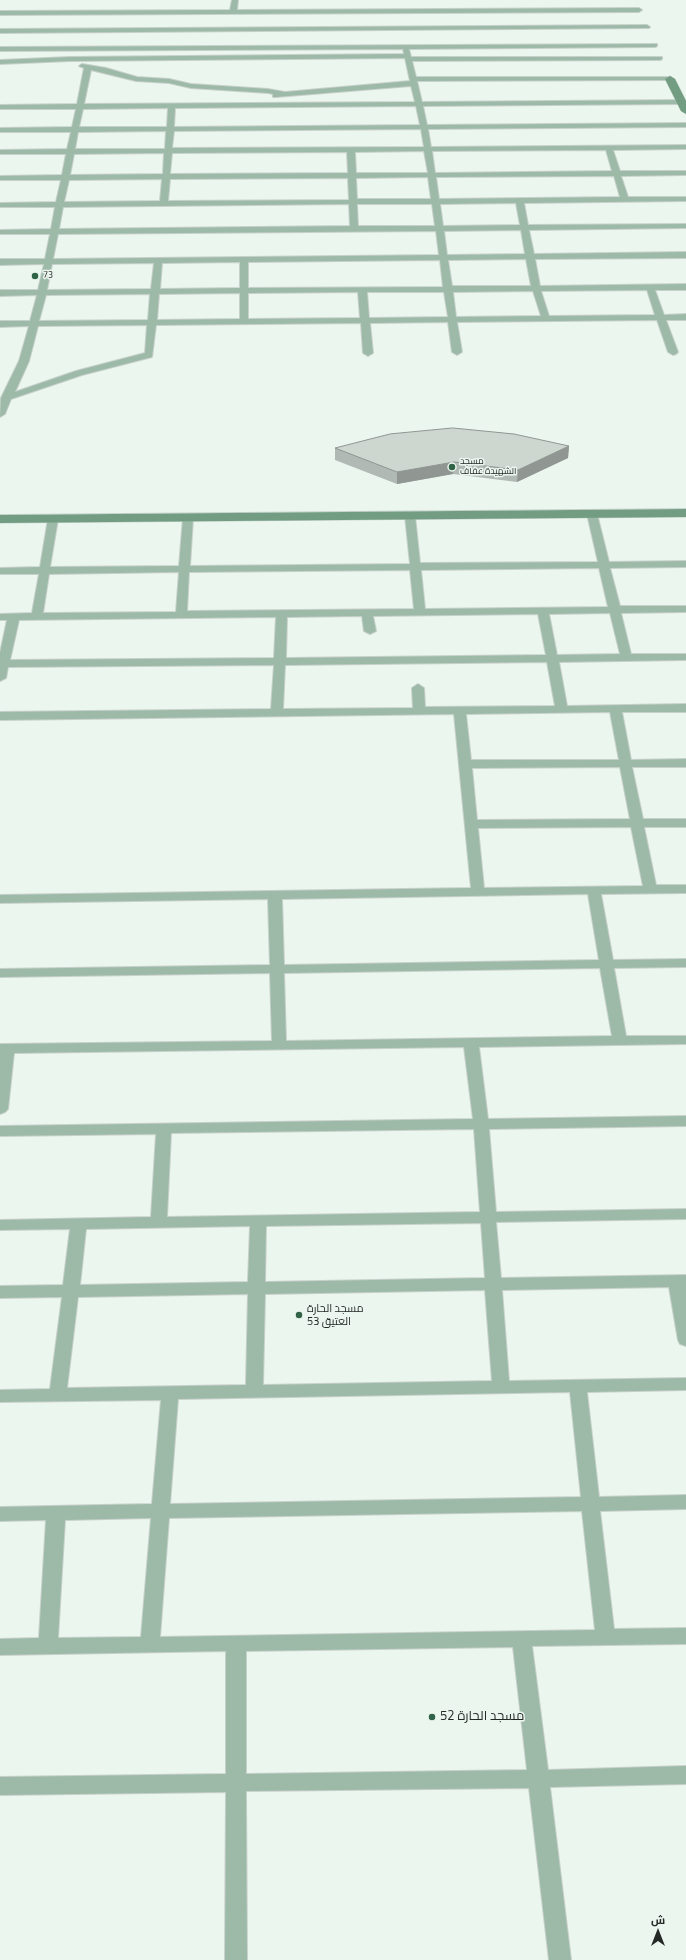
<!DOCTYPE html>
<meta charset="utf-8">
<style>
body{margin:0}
#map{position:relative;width:686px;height:1960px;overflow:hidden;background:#ebf6ef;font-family:"Titillium Web",Cairo,sans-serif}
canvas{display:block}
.north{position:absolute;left:638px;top:1912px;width:40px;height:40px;-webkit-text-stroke:3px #ebf6ef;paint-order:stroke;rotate:0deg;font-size:11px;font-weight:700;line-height:16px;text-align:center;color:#252926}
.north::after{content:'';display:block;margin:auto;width:14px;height:18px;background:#252926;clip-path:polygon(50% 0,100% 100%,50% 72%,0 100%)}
</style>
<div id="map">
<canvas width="686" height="1960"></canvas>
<div class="north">ش</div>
</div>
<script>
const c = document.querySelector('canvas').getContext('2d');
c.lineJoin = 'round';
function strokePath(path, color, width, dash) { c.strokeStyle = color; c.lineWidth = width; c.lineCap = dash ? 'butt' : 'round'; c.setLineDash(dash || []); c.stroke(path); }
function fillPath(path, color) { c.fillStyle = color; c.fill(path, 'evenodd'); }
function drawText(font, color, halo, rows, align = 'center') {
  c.font = font + ' "Titillium Web",Cairo,sans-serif'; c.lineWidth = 3; c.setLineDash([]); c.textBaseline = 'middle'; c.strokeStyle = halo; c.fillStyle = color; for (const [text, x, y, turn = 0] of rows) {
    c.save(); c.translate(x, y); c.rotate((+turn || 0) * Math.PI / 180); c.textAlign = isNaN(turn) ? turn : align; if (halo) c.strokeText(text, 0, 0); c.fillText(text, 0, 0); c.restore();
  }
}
const minor = new Path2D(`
 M232,0H238L237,10L639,8L642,10L639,12L0,15V11L230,10Z
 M647,25L650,27L649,28L0,33V29Z
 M657,44V46L655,47L409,49L411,57H662V59L660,60L412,61L416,77H671V79L669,80L417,81L422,102L684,100L685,102L681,104L423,106L427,125L686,123V127L428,129L431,147L686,145V149L613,150L620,171H686V175L621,176L628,197H686V201L524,203L528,225L686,224V228L529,230L534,254L686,252V258L535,259L540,286L686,284V290H655L664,315L686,314V320H666L678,352L676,354L673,355L668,352L657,320L457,322L462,352L457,355L452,352L448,322L370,323L373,353L368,356L363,353L361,323L156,325L152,357L82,375L11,399L5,414L0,417L1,398L19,361L29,326L0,327V321H30L37,295L0,296V290H38L44,264L0,265V259H45L50,234H0V230L51,229L55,207H0V203L56,202L61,180H0V176L62,175L66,154H0V150L67,149L71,132H0V128L72,127L76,109H0V105L77,104L84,68L79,66L82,64L106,68L137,77L169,79L191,84L268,89L285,92L410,81L405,58L70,61L0,64V60L70,57L404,54L403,49L0,51V47ZM91,70L136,81L169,83L191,88L268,93L273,94V97H276L411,86L415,102L84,104ZM416,106L420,125L174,127L175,108ZM168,108L167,127H79L83,109ZM421,129L424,147L172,148L174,131ZM166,131L165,149H75L78,132ZM606,150L612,171L435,173L432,151ZM424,151L428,173H356L355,152ZM347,152L348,173L170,174L172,153ZM164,153L163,174L70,175L74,154ZM614,176L620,197L439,199L436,177ZM428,177L431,199H357L356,178ZM348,178L349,200L168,201L170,179ZM162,179L160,201L64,202L69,180ZM516,203L520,225L443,226L440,204ZM349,204L350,226L59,229L63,207ZM357,204H432L435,226H358ZM521,230L525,254L447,255L444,231ZM436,231L439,255L53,259L58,234ZM526,259L531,286H452L448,260ZM440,260L443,287L248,288V262ZM240,262V288L160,289L162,263ZM154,263L151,289L47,290L52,264ZM647,290L655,315L549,316L541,291ZM533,291L541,316L456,317L453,292ZM358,292L360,318L248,319V293ZM367,292H444L448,317L369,318ZM240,293V319L157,320L159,294ZM150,294L148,320L39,321L46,295ZM147,325L145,353L76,371L15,392L29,361L38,326Z
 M592,511L597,514L609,562L686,561V567L610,568L620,606H686V612L621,613L631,654H686V660L559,662L567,706L686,704V712H622L631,760L686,759V767H632L643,819H686V827H644L656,885H686V893L601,894L613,960L686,959V967L614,968L626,1036H686V1044L479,1047L488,1119L686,1116V1126L489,1129L496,1212L686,1209V1219L496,1222L501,1278L686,1275V1346L680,1344L678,1340L669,1287L502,1290L509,1381L686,1378V1390L587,1392L599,1497L686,1495V1509L600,1511L614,1629L686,1628V1644L532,1646L548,1770L686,1766V1784L550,1787L571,1960H549L529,1788L246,1791L247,1960H225L226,1792L0,1795V1777L226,1774V1651L0,1655V1639L39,1638L46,1520L0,1521V1507L152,1504L161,1400L0,1402V1390L50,1389L62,1297L0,1298V1286L63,1285L70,1229L0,1230V1220L151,1217L156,1134L0,1136V1126L473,1119L464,1047L14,1053L8,1109L5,1112L0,1114V1044L272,1041L270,973L0,977V969L270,965L268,899L0,903V895L471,888L454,714L0,720V712L271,709L274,665L8,667L6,678L0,681V653L7,620H0V614L32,613L39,574H0V568L40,567L48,519L53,516L58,519L50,567L179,566L183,518L188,515L193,518L190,566L410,564L405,516L410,513L415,516L420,563L598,562L587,514ZM599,568L608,607L425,609L421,570ZM410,570L414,609L187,611L189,572ZM179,572L176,612L43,613L49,574ZM610,613L620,654L557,655L549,614ZM538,614L546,655L286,658L287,617L362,616L364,631L370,634L376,631L373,616ZM276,617L274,658L10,660L19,620ZM547,662L555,706L425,707L424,688L418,684L412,688L413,708L283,709L285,665ZM610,712L619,760H471L466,714ZM620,767L630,819L477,820L472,768ZM631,827L643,886L484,888L478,828ZM588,894L599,960L284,965L282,899ZM600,968L612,1036L286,1041L284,973ZM474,1129L480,1212L167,1217L171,1133ZM481,1223L485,1278L265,1282L266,1226ZM250,1226L248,1282L80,1285L86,1229ZM485,1290L492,1381L263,1385L265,1294ZM248,1294L246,1385L67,1388L78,1297ZM570,1392L581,1497L170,1504L178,1399ZM582,1511L595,1630L160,1637L169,1518ZM151,1518L141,1637L58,1638L65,1520ZM513,1647L527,1770L246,1774V1651Z`);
const secondary = new Path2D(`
 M670,76L675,79L686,101V114L681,111L665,79Z
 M686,509V517L0,523V515Z`);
strokePath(minor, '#c7d1cb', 2);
strokePath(secondary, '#c7d1cb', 1);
fillPath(minor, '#9db9a7');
fillPath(secondary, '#729d83');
fillPath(new Path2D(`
 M569,446L568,458L517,482L453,474L397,484L335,460V448Z`), '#b0b9b3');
fillPath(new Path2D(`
 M569,446L568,458L517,482L518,470Z
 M454,462L453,474L397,484V472Z`), '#909692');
const building = new Path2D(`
 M453,428L514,434L569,446L518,470L454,462L397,472L335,448L390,434Z`);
fillPath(building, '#cdd7d0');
strokePath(building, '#909692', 1);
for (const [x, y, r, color] of [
 [35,276,4,"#2f6246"],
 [452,467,4,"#2f6246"],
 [299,1315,4,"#2f6246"],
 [432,1717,4,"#2f6246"]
]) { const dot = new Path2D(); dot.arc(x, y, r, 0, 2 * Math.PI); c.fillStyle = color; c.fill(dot); strokePath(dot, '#ebf6ef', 1.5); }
drawText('9px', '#252926', '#ebf6ef', [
 ["73",43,276],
 ["مسجد",460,462],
 ["الشهيدة عفاف",460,472]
], 'left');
drawText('11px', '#252926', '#ebf6ef', [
 ["مسجد الحارة",307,1309],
 ["53 العتيق",307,1322]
], 'left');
drawText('13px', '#252926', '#ebf6ef', [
 ["مسجد الحارة 52",440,1717]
], 'left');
</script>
